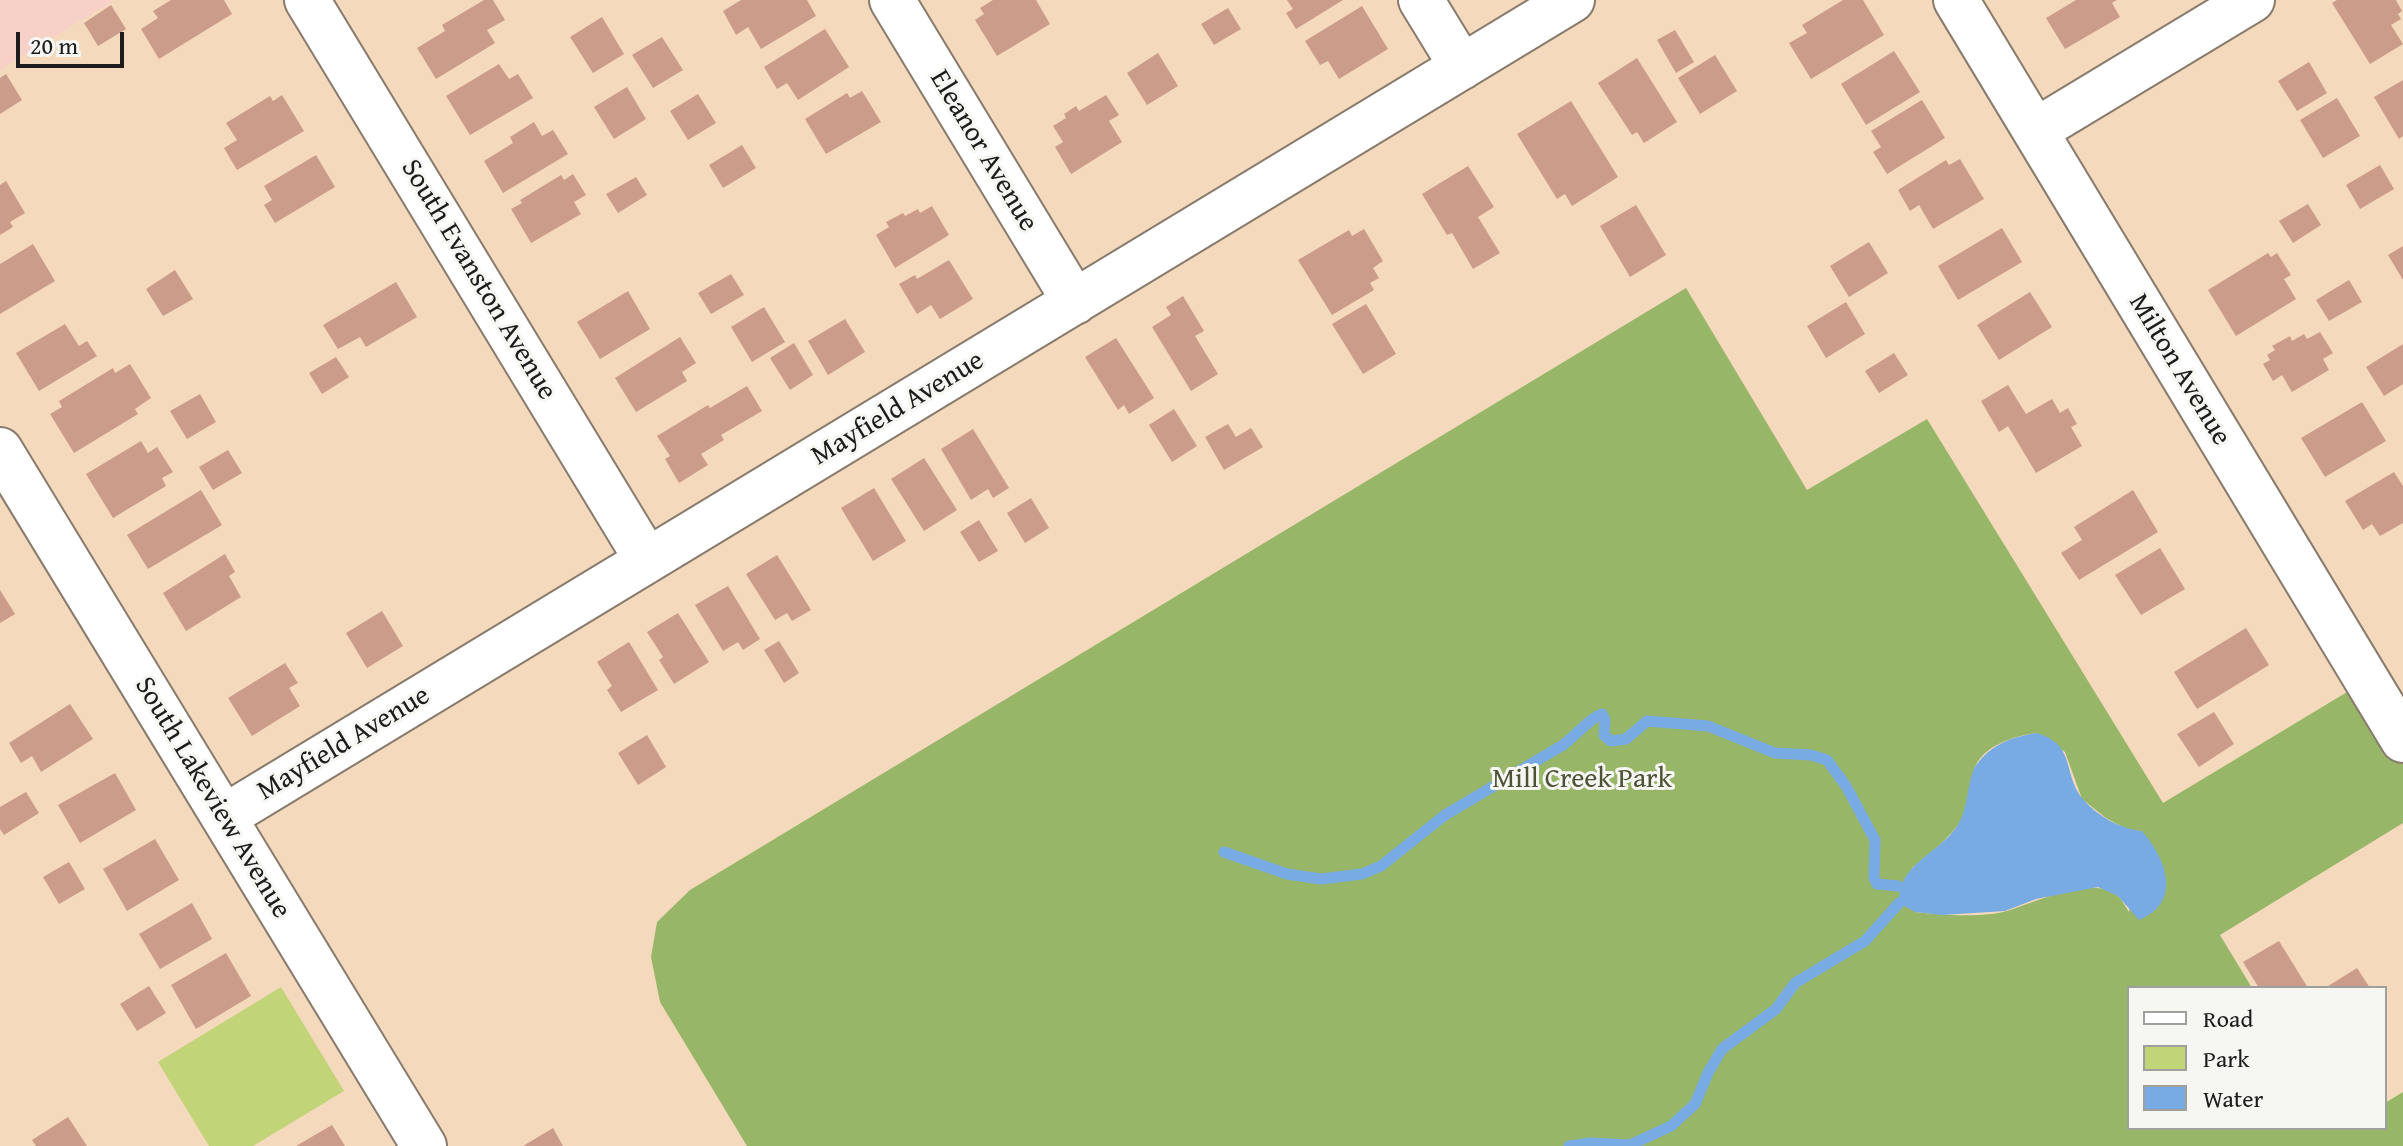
<!DOCTYPE html>
<style>
body{margin:0}
#map{position:relative;width:2403px;height:1146px;overflow:hidden;background:#f4d9bc;font-family:"Gentium Book Plus",serif}
canvas{display:block}
.legend{position:absolute;left:2127px;top:986px;width:260px;height:144px;box-sizing:border-box;background:#f6f6f2;border:2px solid #9f9f9c;margin:0;padding:10px 14px;list-style:none;font-size:24px;color:#1c1c1c}
.legend li{display:flex;align-items:center;gap:16px;height:40px}
.legend b{width:40px;border:2px solid #9f9f9c}
.scale{position:absolute;left:16px;top:32px;width:108px;height:36px;box-sizing:border-box;border:4px solid #1c1c1c;border-top:0;padding-left:10px;font-size:24px;line-height:28px;white-space:nowrap;color:#1c1c1c;-webkit-text-stroke:6px #f6f6f2;paint-order:stroke}
</style>
<div id="map">
<canvas width="2403" height="1146"></canvas>
<ul class="legend">
<li><b style="height:10px;background:#fff"></b>Road</li>
<li><b style="height:22px;background:#c1d477"></b>Park</li>
<li><b style="height:22px;background:#78aae4"></b>Water</li>
</ul>
<div class="scale">20 m</div>
</div>
<script>
const c = document.querySelector('canvas').getContext('2d');
c.lineJoin = 'round';
function fillPath(path, color) { c.fillStyle = color; c.fill(path, 'evenodd'); }
function strokePath(path, color, width, dash) { c.strokeStyle = color; c.lineWidth = width; c.lineCap = dash ? 'butt' : 'round'; c.setLineDash(dash || []); c.stroke(path); }
function drawText(font, color, halo, rows, align = 'center') {
  c.font = font + ' "Gentium Book Plus",serif'; c.lineWidth = 6; c.setLineDash([]); c.textBaseline = 'middle'; c.strokeStyle = halo; c.fillStyle = color; for (const [text, x, y, turn = 0] of rows) {
    c.save(); c.translate(x, y); c.rotate((+turn || 0) * Math.PI / 180); c.textAlign = isNaN(turn) ? turn : align; if (halo) c.strokeText(text, 0, 0); c.fillText(text, 0, 0); c.restore();
  }
}
fillPath(new Path2D(`
 M0,0H114L0,70Z`), '#f7d1c8');
fillPath(new Path2D(`
 M281,987L344,1091L253,1146H209L158,1062Z`), '#c1d477');
fillPath(new Path2D(`
 M1686,288L1807,490L1927,419L2163,803L2367,680L2403,740V823L2220,935L2252,988H2129V1128H2385V1103L2403,1092V1146H747L660,1002L651,957L657,922L690,890ZM2036,733L2065,752L2082,799L2106,818L2128,830L2142,831L2129,912C2126,908 2123,901 2119,897C2094,873 2035,903 2007,911C1984,918 1940,915 1915,912L1912,868C1928,855 1945,842 1958,825C1969,809 1969,788 1974,770C1981,746 2014,736 2036,733Z`), '#98b668');
fillPath(new Path2D(`
 M2036,733C2077,744 2062,774 2083,799C2097,816 2121,829 2142,831C2166,859 2183,902 2139,920L2118,896L2098,887L2036,899L2005,911L1942,915L1915,912L1899,903C1898,862 1940,855 1959,823C1969,806 1967,777 1977,764C1992,744 2012,737 2036,733Z`), '#78aae4');
strokePath(new Path2D(`
 M1224,852L1287,874L1321,879L1362,874L1381,866L1445,815L1563,745C1575,736 1590,718 1602,714L1605,720L1604,735L1611,741L1626,739L1647,721L1708,726L1775,753L1811,755L1827,760L1846,786L1875,840L1874,878L1877,884L1898,886
 M1569,1146L1590,1143L1630,1145L1671,1126L1695,1104L1708,1073L1722,1049L1776,1009L1795,983L1865,941L1899,903`), '#78aae4', 11);
fillPath(new Path2D(`
 M171,0H224L232,14L159,59L141,29L158,18L153,11Z
 M484,0H493L505,20L487,30L495,43L436,79L417,48L445,31L442,25Z
 M741,0H807L816,16L761,49L748,27L736,35L723,11Z
 M993,0H1036L1050,24L997,56L975,20L984,14L980,8Z
 M1287,0H1343L1296,29L1286,13L1293,9Z
 M1843,0H1863L1884,35L1811,79L1789,43L1807,33L1802,25Z
 M2076,0H2117L2112,3L2120,17L2065,49L2046,18Z
 M2337,0H2396L2402,11L2398,14L2401,19L2391,25L2403,44L2370,64L2332,3Z
 M111,5L126,29L98,46L84,23Z
 M1362,6L1388,49L1339,79L1328,61L1320,65L1305,41Z
 M1228,8L1241,29L1214,45L1201,24Z
 M602,17L624,54L593,73L570,37Z
 M825,29L849,67L798,100L787,83L777,89L764,67Z
 M1675,30L1694,62L1676,73L1657,40Z
 M662,37L683,70L653,88L632,55Z
 M1894,51L1920,92L1866,125L1841,84Z
 M1158,53L1178,86L1147,105L1127,73Z
 M1715,55L1737,91L1700,114L1678,78Z
 M1637,58L1677,122L1644,143L1637,132L1632,135L1598,83Z
 M2309,62L2327,93L2297,111L2278,81Z
 M499,64L509,79L518,74L533,98L470,135L446,96Z
 M6,74L22,100L0,114V78Z
 M2403,80V136L2399,139L2374,97Z
 M627,87L646,119L614,139L594,107Z
 M862,91L881,122L826,154L805,119L847,93L850,98Z
 M698,94L716,123L688,140L670,111Z
 M282,95L304,131L237,170L224,148L237,140L226,123L270,96L273,101Z
 M1106,95L1119,115L1109,121L1122,142L1071,174L1055,147L1063,142L1053,126L1066,118L1064,114L1076,106L1079,111Z
 M2337,98L2360,136L2323,158L2300,120Z
 M1922,100L1945,138L1887,174L1873,152L1881,147L1871,131Z
 M1571,101L1618,177L1572,206L1565,194L1557,199L1517,134Z
 M534,122L542,136L553,130L568,154L503,193L484,161L513,143L510,137Z
 M742,145L756,168L723,188L709,165Z
 M316,155L335,187L275,223L264,205L272,200L264,186Z
 M1960,159L1984,199L1933,229L1919,205L1910,211L1898,190L1946,160L1949,165Z
 M2380,165L2394,189L2360,209L2346,185Z
 M1468,166L1494,207L1478,217L1500,253L1473,269L1452,233L1447,235L1422,194Z
 M573,174L586,195L574,202L581,214L531,243L511,209L522,203L520,200L561,175L564,180Z
 M636,177L647,195L618,213L606,194Z
 M6,181L25,213L10,222L13,227L0,235V185Z
 M2308,204L2321,225L2293,243L2279,221Z
 M1636,205L1666,255L1630,277L1600,226Z
 M932,206L949,235L895,268L876,235L889,227L886,222L903,213L905,216L918,209L920,213Z
 M2002,228L2022,262L1958,300L1938,266Z
 M1364,229L1383,261L1373,268L1379,278L1370,283L1374,290L1332,315L1298,260L1349,230L1352,236Z
 M1869,242L1888,273L1849,297L1830,266Z
 M33,244L55,281L0,314V264Z
 M2403,246V280L2388,255Z
 M2268,253L2271,257L2277,253L2291,275L2284,279L2296,299L2236,336L2208,290Z
 M949,260L973,299L940,319L931,305L917,314L899,284L915,275L917,279Z
 M175,270L193,299L163,316L146,289Z
 M731,274L744,295L711,314L698,293Z
 M2349,280L2362,302L2329,321L2316,300Z
 M396,282L417,317L366,347L360,337L338,349L323,325Z
 M628,291L650,329L600,359L577,322Z
 M2030,292L2052,327L1999,360L1977,325Z
 M1183,296L1204,331L1195,336L1218,374L1191,391L1152,327L1171,315L1166,307Z
 M1846,302L1865,334L1826,358L1807,326Z
 M1366,304L1396,354L1363,374L1332,324Z
 M764,307L785,342L752,362L731,327Z
 M845,319L865,352L828,375L808,341Z
 M65,324L79,346L87,341L97,356L39,391L16,353Z
 M2320,332L2333,353L2323,359L2329,370L2292,392L2282,375L2273,381L2263,364L2270,360L2267,355L2275,350L2272,346L2290,336L2292,341L2304,334L2307,339Z
 M680,337L696,363L682,372L687,381L636,412L615,378Z
 M1116,338L1154,398L1129,414L1124,405L1118,410L1085,357Z
 M794,343L813,375L790,390L770,358Z
 M2403,344V384L2384,396L2366,367Z
 M1894,353L1908,375L1879,393L1865,371Z
 M336,357L349,377L322,394L309,373Z
 M130,364L151,398L135,409L138,414L74,453L50,414L62,407L59,401L113,368L115,373Z
 M2008,385L2026,414L2052,399L2060,413L2068,408L2077,424L2071,427L2082,446L2036,473L2008,426L1999,432L1981,401Z
 M747,386L762,411L721,435L724,440L701,454L708,465L679,483L665,459L670,456L657,436L708,405L710,408Z
 M200,394L216,422L187,439L170,411Z
 M2362,402L2386,441L2325,477L2301,438Z
 M1174,409L1197,446L1172,462L1149,425Z
 M1228,424L1236,437L1251,428L1263,447L1224,470L1205,437Z
 M973,429L1009,488L993,498L988,489L971,500L941,449Z
 M141,441L148,453L157,447L173,472L162,478L166,486L113,518L86,474Z
 M228,450L242,473L213,490L199,467Z
 M924,458L957,510L924,531L891,479Z
 M2394,472L2403,486V523L2380,536L2372,524L2363,530L2345,501Z
 M874,488L906,541L873,561L841,508Z
 M201,490L222,525L148,569L127,535Z
 M2133,490L2158,532L2079,580L2061,553L2082,540L2074,527Z
 M1031,498L1049,528L1025,543L1007,513Z
 M979,520L998,551L979,562L960,532Z
 M2160,548L2185,589L2141,615L2115,575Z
 M225,554L235,572L229,576L241,597L186,631L163,593Z
 M777,555L811,610L792,621L787,613L775,620L746,574Z
 M728,586L760,639L743,650L738,642L723,651L695,605Z
 M0,590L15,614L0,623Z
 M382,611L403,646L367,668L346,633Z
 M678,613L709,662L674,684L659,660L663,657L647,632Z
 M2246,628L2269,665L2197,709L2174,672Z
 M779,641L799,673L784,683L764,650Z
 M629,642L658,690L621,712L607,690L612,686L597,662Z
 M285,663L298,683L289,688L300,706L252,736L228,698Z
 M70,704L93,739L41,772L32,756L21,763L9,743Z
 M2214,712L2234,744L2199,767L2177,734Z
 M647,735L666,767L638,785L618,753Z
 M115,773L136,810L80,843L58,805Z
 M26,792L39,813L4,835L0,829V807Z
 M155,839L179,880L127,911L103,869Z
 M69,862L85,889L59,904L43,877Z
 M192,903L212,939L160,969L139,934Z
 M2279,941L2308,988H2259L2243,962Z
 M226,953L251,996L196,1029L171,985Z
 M2357,968L2370,988H2325Z
 M149,986L166,1013L137,1031L120,1004Z
 M68,1117L87,1146H36L32,1140Z
 M332,1125L345,1146H296Z
 M553,1128L563,1146H523Z`), '#cc9c8b');
const minor = new Path2D(`
 M307,0L647,560
 M892,0L1075,302
 M1421,0L1462,67
 M1956,0L2403,740
 M2035,131L2252,0
 M0,450L424,1146
 M224,817L1572,0`);
strokePath(minor, '#887a6c', 48);
strokePath(minor, '#fff', 44);
drawText('28px', '#1c1c1c', '#f6f6f2', [
 ["Eleanor Avenue",983,151,59],
 ["South Evanston Avenue",478,280,59],
 ["Milton Avenue",2179,370,59],
 ["Mayfield Avenue",898,409,-31],
 ["Mayfield Avenue",344,744,-31],
 ["South Lakeview Avenue",212,798,59]
]);
drawText('28px', '#4e5337', '#f6f6f2', [
 ["Mill Creek Park",1582,780]
]);
</script>
